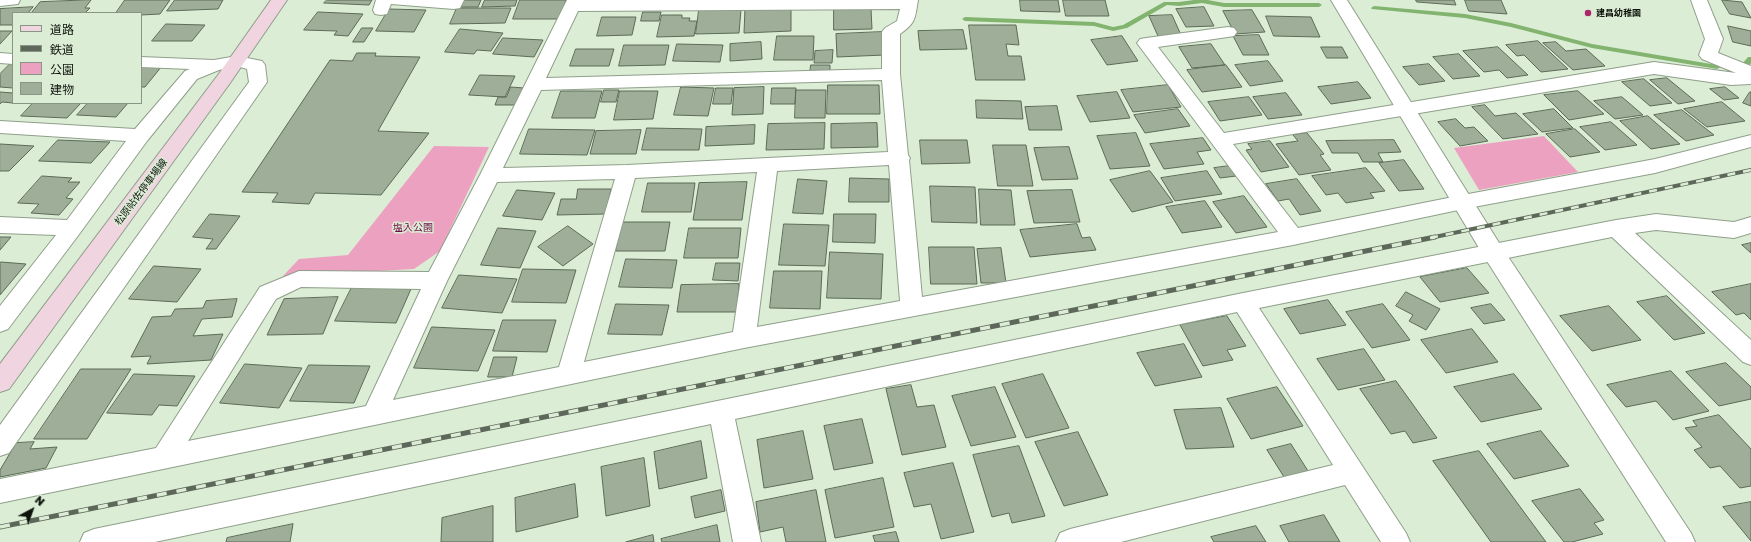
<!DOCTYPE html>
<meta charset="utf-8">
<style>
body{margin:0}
#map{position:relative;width:1751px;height:542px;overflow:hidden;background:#dcedd6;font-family:"Golos Text","Noto Sans JP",sans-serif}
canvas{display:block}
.legend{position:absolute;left:12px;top:12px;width:130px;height:92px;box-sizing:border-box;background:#dcedd6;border:1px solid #8a9685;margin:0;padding:5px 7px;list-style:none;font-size:12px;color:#0e140c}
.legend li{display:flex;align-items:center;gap:8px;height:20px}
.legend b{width:20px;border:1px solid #8a9685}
.north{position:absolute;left:12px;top:490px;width:40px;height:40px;-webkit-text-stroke:3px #dcedd6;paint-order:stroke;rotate:41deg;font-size:11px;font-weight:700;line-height:16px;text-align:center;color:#0e140c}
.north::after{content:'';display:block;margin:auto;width:14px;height:18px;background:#0e140c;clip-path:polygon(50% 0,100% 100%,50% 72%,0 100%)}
</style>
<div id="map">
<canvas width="1751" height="542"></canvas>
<ul class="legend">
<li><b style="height:5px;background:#f0d5e1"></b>道路</li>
<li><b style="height:5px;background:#5e685a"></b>鉄道</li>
<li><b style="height:11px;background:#eca1c0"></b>公園</li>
<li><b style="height:11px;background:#9eae98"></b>建物</li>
</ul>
<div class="north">N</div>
</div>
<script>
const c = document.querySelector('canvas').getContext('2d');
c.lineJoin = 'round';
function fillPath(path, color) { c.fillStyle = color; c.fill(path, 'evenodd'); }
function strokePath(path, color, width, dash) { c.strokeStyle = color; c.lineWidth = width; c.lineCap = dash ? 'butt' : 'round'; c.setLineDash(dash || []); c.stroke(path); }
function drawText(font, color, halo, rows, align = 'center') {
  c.font = font + ' "Golos Text","Noto Sans JP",sans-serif'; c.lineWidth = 3; c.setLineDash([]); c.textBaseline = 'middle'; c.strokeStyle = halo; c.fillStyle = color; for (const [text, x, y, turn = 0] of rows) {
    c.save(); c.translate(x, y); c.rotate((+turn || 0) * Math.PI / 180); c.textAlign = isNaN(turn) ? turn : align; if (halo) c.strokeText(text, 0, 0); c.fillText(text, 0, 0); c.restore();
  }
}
fillPath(new Path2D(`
 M1544,136L1578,172L1479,190L1454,148Z
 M434,146L489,147L440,251L414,269L283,276L299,259L348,255Z`), '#eca1c0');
fillPath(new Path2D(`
 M1194,0H1208L1224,3H1319L1322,5L1319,7H1224L1202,3L1179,6L1167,5L1127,28L1113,31L1094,26L965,21L962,19L965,17L1094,22L1113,27L1123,25L1164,2H1179Z
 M1374,6L1465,14L1511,23L1592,44L1717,65L1721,67L1717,69L1592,48L1511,27L1465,18L1372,9L1371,8Z
 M1748,57H1751V63L1749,66H1743L1742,64Z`), '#82b470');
const building = new Path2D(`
 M91,0L85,8H90L85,13H31L40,2Z
 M125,0H170L160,14L141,15V13H116Z
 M175,0H223L218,9L167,11Z
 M327,0H372L369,5L324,3Z
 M464,0H481L478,7H460Z
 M485,0H517L515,6L482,7Z
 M520,0H566L560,19H513Z
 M1020,0H1058L1060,12L1021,11Z
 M1063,0H1105L1109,16H1066Z
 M1416,0H1454L1456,5L1417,2Z
 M1465,0H1501L1507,14L1469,11Z
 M1722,0L1742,2L1751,18L1730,14Z
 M33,7L28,13H13V25H0V9Z
 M791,7V31L744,33L745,8Z
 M1204,7L1214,26L1186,27L1176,9Z
 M457,8H511L505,23L450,24Z
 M389,9L426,10L414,32L376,31Z
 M834,9H871L872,29L834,30Z
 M699,10H741L739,33L696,34Z
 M1252,10L1265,32L1235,34L1223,11Z
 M318,12L363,14L348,36L334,35L337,31L304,30Z
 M643,12H661L659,21H641Z
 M662,15H682V18H690L689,21H697L694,36L657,37Z
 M1172,15L1181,35L1158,36L1149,16Z
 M1266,16L1311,17L1320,37L1274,36Z
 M602,17H636L632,35L597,36Z
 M166,24L205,25L192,41H152Z
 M969,25H1016L1019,45L1006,44L1008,56H1021L1025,80H976Z
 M1728,26L1751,31V46L1733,42Z
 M362,28H373L364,42H353Z
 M460,29L503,33L491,51L477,50L474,54L445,52Z
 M963,30L967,49L920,50L918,31Z
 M0,31H12L0,44Z
 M882,32L885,55L837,57L836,34Z
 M1259,35L1269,55H1243L1233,36Z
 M777,36H814L813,60H774Z
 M1122,36L1138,61L1107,65L1091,40Z
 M503,38L543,40L534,57L493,54Z
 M1538,41L1568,69L1541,72L1524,55L1517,56L1506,45Z
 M761,42L762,59L730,61V44Z
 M1556,42L1566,51L1586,49L1605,66L1573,70L1543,43Z
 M677,44L723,45L720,62L673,61Z
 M1211,44L1225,65L1192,68L1179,47Z
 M624,45H669L665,65L619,66Z
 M1321,47H1342L1348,58H1327Z
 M1498,47L1528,75L1507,78L1499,70L1484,72L1463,51Z
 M576,49H614L609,66H570Z
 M833,50L832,63H814L815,51Z
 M357,53H376L375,56L420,57L378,131L429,133L381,195L315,193L309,204L272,202L278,193L242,192L330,60L352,61Z
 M1459,54L1480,76L1453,79L1433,57Z
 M1268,61L1283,81L1250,86L1235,65Z
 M11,63H13V88L0,87V74Z
 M1429,64L1445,81L1419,85L1403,67Z
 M811,65H830V73H810Z
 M1226,65L1242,87L1202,92L1187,70Z
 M141,66H162L145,87H141Z
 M480,75L515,76L505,97L469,95Z
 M1667,78L1695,101L1678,104L1650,80Z
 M1644,79L1672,103L1650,106L1622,82Z
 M1358,82L1371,98L1331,104L1318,87Z
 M828,85H879L880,114H827Z
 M1168,85L1181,107L1133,112L1121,90Z
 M511,87L524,88L516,105H495L498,97H506Z
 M681,87L714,88L708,116L674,115Z
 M764,87L763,114L732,115L734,88Z
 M1725,87L1739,98L1724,100L1710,89Z
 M716,88H733L731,104H713Z
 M772,88H796L795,104H771Z
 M604,90H619L616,102H601Z
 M796,90H826L825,118H795Z
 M561,91H602L595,118H552Z
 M620,91H658L653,119L614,120Z
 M1578,91L1604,114L1569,120L1544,95Z
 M0,92L13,93V103L2,102L0,104Z
 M1117,92L1130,118L1090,122L1077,96Z
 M1750,92H1751V106L1743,103Z
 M1286,93L1302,115L1268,119L1253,97Z
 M1249,97L1262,115L1220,121L1208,102Z
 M1622,97L1643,115L1615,119L1594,101Z
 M976,100L1021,101L1023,119L977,118Z
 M1722,102L1745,121L1707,127L1684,109Z
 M33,103H81L67,118L21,116Z
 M88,103H128L116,117L77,115Z
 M1485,105L1495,116L1516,113L1538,134L1503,139L1472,107Z
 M1057,106L1062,130H1029L1025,107Z
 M1178,109L1190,126L1145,133L1134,115Z
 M1554,109L1573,128L1542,132L1523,114Z
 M1682,110L1714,135L1686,141L1654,115Z
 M1648,116L1680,144L1651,149L1620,121Z
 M1456,119L1465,128L1474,127L1488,141L1460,146L1438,122Z
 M1611,122L1637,145L1605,150L1580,127Z
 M825,123L824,149L766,150L768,124Z
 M877,123L878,147L831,148V124Z
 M755,125L754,144L705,146L706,127Z
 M647,128L702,129L699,150H642Z
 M529,129L595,130L587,155L520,154Z
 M1575,129L1600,152L1570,157L1546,134Z
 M641,130L636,154H590L596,131Z
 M1136,133L1150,166L1110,169L1097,136Z
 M1307,133L1324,154L1320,155L1331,170L1299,175L1276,144L1298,141L1293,135Z
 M1203,138L1211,150L1197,152L1204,164L1164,169L1150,144Z
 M58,140L110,142L91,163L39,161Z
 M920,140H967L970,163L922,164Z
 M1394,140L1401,152L1378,153L1383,162H1363L1358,153H1332L1326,141Z
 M1270,141L1289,167L1261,172L1246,150L1252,149L1248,144Z
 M0,144L34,146L9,171H0Z
 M993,145H1026L1033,186H998Z
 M1069,147L1078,179L1042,180L1034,148Z
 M1404,160L1424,189L1399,191L1379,163Z
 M1229,166L1236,176L1220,178L1214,168Z
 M1366,168L1385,191L1370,193L1374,198L1346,203L1338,193L1326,195L1312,176Z
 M1150,171L1173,202L1132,212L1110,180Z
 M1207,171L1222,194L1175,201L1161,178Z
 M42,176L72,178L68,182H80L66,198L73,199L59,215L31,213L39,204L18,203Z
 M850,178L889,179V202H849Z
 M798,179L827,181L823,214L793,213Z
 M1297,179L1321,211L1300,215L1289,199L1278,201L1266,184Z
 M747,182L742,220H693L699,183Z
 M648,183H695L691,212H642Z
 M930,186L975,187L977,223L932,222Z
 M578,189H611L606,214L557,215L561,199H576Z
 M979,189L1011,190L1015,225H981Z
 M517,190L555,193L542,220L503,216Z
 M1072,190L1080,222L1034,223L1027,191Z
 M1244,196L1267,227L1236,233L1213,202Z
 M1205,201L1222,227L1182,233L1166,207Z
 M210,214L240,216L216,249H206L213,239L193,237Z
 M834,214H876L875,243L833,242Z
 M622,222H670L665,251H616Z
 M784,224L829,225L825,266L779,265Z
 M1077,224L1082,238L1090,237L1096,250L1030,257L1020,230Z
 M568,226L593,244L563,266L538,247Z
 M498,228L536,231L520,268L481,265Z
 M689,228H741L738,258H684Z
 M0,237H11L0,250Z
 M1751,243V253L1742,245Z
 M929,247H974L977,284H931Z
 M1001,248L1006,283H981L977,249Z
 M830,252L883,254L881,299L827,298Z
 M626,259L677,260L672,288L619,287Z
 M1,262L26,264L0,295V264Z
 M716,263H740L738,281L713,280Z
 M154,266L201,269L177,302L129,299Z
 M1467,268L1489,293L1440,302L1420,277Z
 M523,269L576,270L566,303L512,302Z
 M774,271H822L820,309L770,308Z
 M459,275L517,279L502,313L442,308Z
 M739,284L737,312H677L681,285Z
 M1751,284V320L1744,313L1736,315L1712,292Z
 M352,287L411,289L396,323L335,321Z
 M1406,292L1440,309L1426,330L1409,321L1413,315L1396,306Z
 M1667,296L1705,333L1674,340L1637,302Z
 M338,297L323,334L267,335L284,299Z
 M237,299L232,317L202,319L193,336L223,334L211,360L147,364L151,356L131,357L152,317L171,316L175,309L203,308L206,301Z
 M1328,300L1346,325L1300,334L1284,309Z
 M616,304L669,305L662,335L608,334Z
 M1383,304L1410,340L1372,348L1346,312Z
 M1491,304L1505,320L1484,324L1471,308Z
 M1609,306L1641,340L1592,351L1560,316Z
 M1227,316L1246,346L1227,350L1233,360L1203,366L1180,325Z
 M503,320H556L547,352L493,351Z
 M432,327L495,330L478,371L414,368Z
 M1472,329L1498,362L1446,373L1421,340Z
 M1184,344L1202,377L1155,386L1137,353Z
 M1364,349L1385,380L1338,390L1317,359Z
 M494,357H517L512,377H488Z
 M1726,363L1751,387V399L1719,406L1686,372Z
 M245,364L302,368L279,408L220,403Z
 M309,365L370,366L354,403L290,401Z
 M81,369H131L87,439H34Z
 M1671,371L1709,411L1673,420L1656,401L1626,407L1607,385Z
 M134,374L195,376L177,406L159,405L152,415L107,413Z
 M1043,374L1069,428L1026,438L1002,384Z
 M1514,374L1542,409L1481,422L1454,387Z
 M1396,381L1437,438L1413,443L1405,431L1391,434L1360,389Z
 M911,385L917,407L934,405L946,447L902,455L886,389Z
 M995,387L1016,437L971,446L952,396Z
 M1277,387L1303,426L1251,439L1227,399Z
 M1221,408L1234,447L1186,449L1174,410Z
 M1719,415L1751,449V486L1740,488L1720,466L1710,468L1694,450L1702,447L1685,428L1697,426L1693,421Z
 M862,419L873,463L834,470L824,426Z
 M803,431L813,479L764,488L757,440Z
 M1541,431L1569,466L1514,479L1487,444Z
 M1078,432L1108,495L1064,506L1035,442Z
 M701,441L707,478L659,489L654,452Z
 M34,442L30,449L57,447L46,468L0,477V470L16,443Z
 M1291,444L1308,471L1284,477L1267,450Z
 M1019,446L1045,516L1012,523L1009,513L992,517L973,455Z
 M1479,451L1546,542H1491L1433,461Z
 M644,458L650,506L606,516L601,467Z
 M953,463L974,532L941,539L931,504L914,507L904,473Z
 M883,478L894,527L835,538L825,490Z
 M575,484L578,517L516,532L515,498Z
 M1580,489L1604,520L1594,523L1603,534L1572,542H1564L1532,501Z
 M721,490L725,511L695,518L691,497Z
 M816,490L826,542H786L783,527L760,532L756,502Z
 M1751,502V541L1723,507Z
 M493,506V542H441L442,518Z
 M1324,515L1340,542H1289L1280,526Z
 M293,524L290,542H226L227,538Z
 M717,525L720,542H662L661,539Z
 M1256,526L1266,542H1214L1211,537Z
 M896,532L899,542H875L873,536Z
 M653,535L654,542H626Z`);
fillPath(building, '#9eae98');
strokePath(building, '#5c6b57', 1);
const minor = new Path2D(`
 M0,0H20L18,4L0,6Z
 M376,0H464L460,8L454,9L391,4L387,14L381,15L375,14L373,10Z
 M567,0H918C915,18 916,23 900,34V74L908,155L910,158L909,160L922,297L1278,232L1137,43L1140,39L1146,38L1228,27L1234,28L1237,32L1234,36L1228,37L1158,47L1224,133L1654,62L1736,73L1702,59L1699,55L1705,39L1691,0H1707L1723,39L1718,53L1751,66V84L1731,85L1654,74L1233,144L1298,228L1463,195L1655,159L1751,135V147L1655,173L1463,209L1293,245L744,348L0,503V479L156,448L260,287L299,271L429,272L480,175ZM900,9L897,21L885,28L882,32V69L546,78L578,11ZM882,80L888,152L627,165L503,168L541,90ZM889,165L900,301L757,327L777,171ZM757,172L733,332L584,362L635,178ZM615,179L559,367L393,400L447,281L497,182ZM301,287L421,289L366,406L188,441L276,299Z
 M0,53L13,54V64L0,63Z
 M237,56L262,61L265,65L267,82L9,453L0,456V425L249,82L247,69L237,66L219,70L197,79L147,141L80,233L8,329L0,332V306L56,235L0,233V217L67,220L126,141L0,133V121L135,129L185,71L190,69L141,67V57L214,60Z
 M1656,214L1734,222L1751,217V233L1734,238L1656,230L1635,233L1751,340V365L1743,362L1612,237L1259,308L1406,533L1410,542H1381L1345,485L1121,542H1056L1060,533L1070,529L1333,465L1237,312L735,419L761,542H733L711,424L155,542H80L84,533L94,529L1243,293L1616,220Z`);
const tertiary = new Path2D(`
 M1331,0H1347L1501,246L1691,533L1695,542H1666L1485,258Z`);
const secondary = new Path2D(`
 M271,0H287L230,83L9,389L0,392V364L218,75Z`);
strokePath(minor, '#8f9f8a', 2);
strokePath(tertiary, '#8f9f8a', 2);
strokePath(secondary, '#8f9f8a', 2);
fillPath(minor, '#fff');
fillPath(tertiary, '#fff');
fillPath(secondary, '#f0d5e1');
const railFar1 = new Path2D(`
 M1430,238L1751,170`);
const rail = new Path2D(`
 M0,527L1435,237`);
strokePath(railFar1, '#5e685a', 4);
strokePath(rail, '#5e685a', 5);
strokePath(railFar1, '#dcedd6', 2.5, [8]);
strokePath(rail, '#dcedd6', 3.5, [10]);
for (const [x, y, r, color] of [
 [1588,13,4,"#ac266d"]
]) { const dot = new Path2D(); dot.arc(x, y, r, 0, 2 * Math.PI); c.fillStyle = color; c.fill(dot); strokePath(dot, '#dcedd6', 1.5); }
drawText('bold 9px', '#0e140c', '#dcedd6', [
 ["建昌幼稚園",1596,13]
], 'left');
drawText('10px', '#0e140c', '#dcedd6', [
 ["松原帖佐停車場線",141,192,-53]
]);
drawText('10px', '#700c44', '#dcedd6', [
 ["塩入公園",413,228]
]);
</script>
